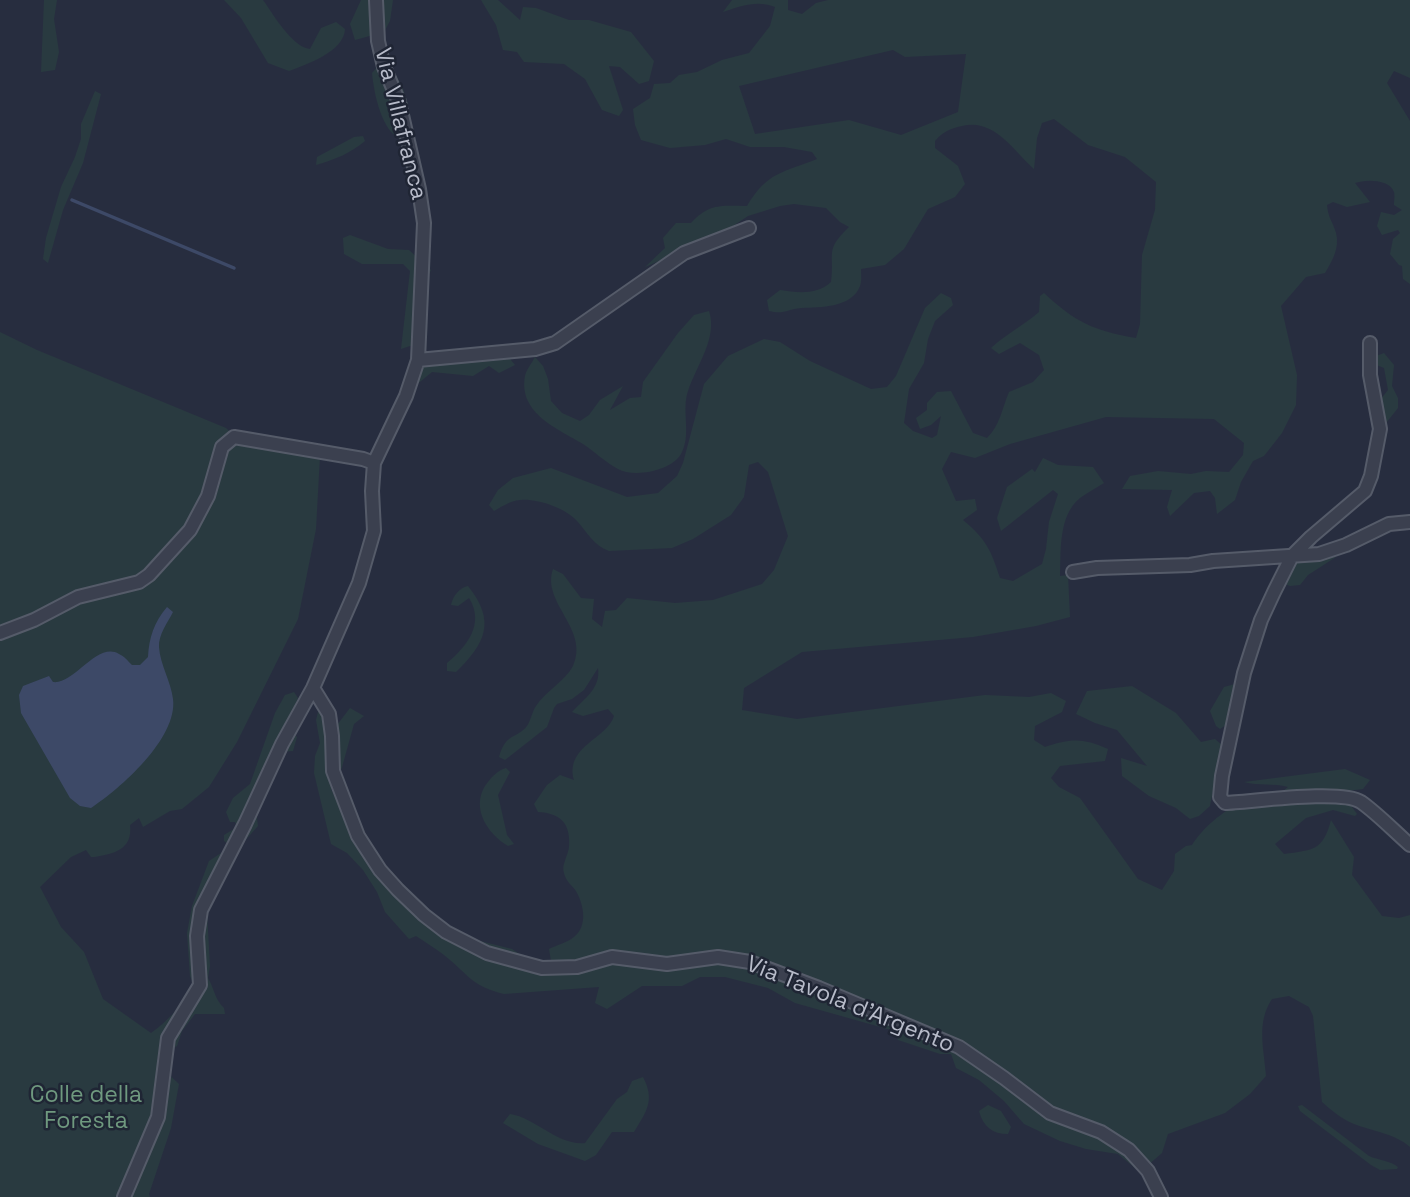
<!DOCTYPE html>
<style>
body{margin:0}
canvas{display:block;background:#272d3f}
</style>
<canvas width="1410" height="1197"></canvas>
<script>
const c = document.querySelector('canvas').getContext('2d');
c.lineJoin = 'round';
function fillPath(path, color) { c.fillStyle = color; c.fill(path, 'evenodd'); }
function strokePath(path, color, width, dash) { c.strokeStyle = color; c.lineWidth = width; c.lineCap = dash ? 'butt' : 'round'; c.setLineDash(dash || []); c.stroke(path); }
function drawText(font, color, halo, rows, align = 'center') {
  c.font = font + ' "Space Grotesk",sans-serif'; c.lineWidth = 5; c.setLineDash([]); c.textBaseline = 'middle'; c.strokeStyle = halo; c.fillStyle = color; for (const [text, x, y, turn = 0] of rows) {
    c.save(); c.translate(x, y); c.rotate((+turn || 0) * Math.PI / 180); c.textAlign = isNaN(turn) ? turn : align; if (halo) c.strokeText(text, 0, 0); c.fillText(text, 0, 0); c.restore();
  }
}
fillPath(new Path2D(`
 M44,0H57L54,19L59,52L55,70L41,72Z
 M224,0H263C273,14 292,47 310,49L321,28L336,22L345,29C344,52 307,64 289,71L268,63L241,18Z
 M361,0H393L390,21L384,32L355,40L350,24Z
 M481,0H498L520,20L523,7L536,8L569,20H589L631,32L654,61L649,81L639,84L620,67L609,66L623,110L619,116L602,110L585,79L564,64L524,62L517,52L503,50L496,25Z
 M732,0H788V10L802,14L816,3L828,0H1410V78L1394,71L1387,83L1410,121V284L1403,279L1402,266L1399,265L1390,254L1393,239L1400,233L1398,230L1382,235L1377,226L1381,212L1394,215L1402,210L1394,205C1394,202 1395,195 1394,192C1390,179 1365,179 1355,183L1370,202L1347,207L1333,202L1327,205C1328,218 1333,222 1336,233C1340,248 1332,261 1325,273L1306,277L1281,306L1297,375L1296,405L1282,433L1264,456L1253,461L1241,482L1235,500L1217,514L1215,498L1210,491L1194,493L1170,516L1167,507L1172,490L1122,489L1130,476L1158,471L1191,474L1206,471L1229,472L1243,455L1244,443L1214,419L1106,417L1010,444L975,458L951,452L942,469L956,501L975,499L977,510L963,520C986,539 991,550 1000,578L1013,581L1042,564L1046,549L1049,522L1058,494L1053,490L1001,531L997,518L1007,487L1032,469L1035,472L1043,458L1058,465L1093,467L1104,483C1096,488 1087,493 1080,498C1058,516 1061,551 1060,576L1068,575L1070,617L1036,626L973,637L802,652L744,688L742,710L797,719L985,695L1029,697L1051,693L1066,701L1062,712L1035,726L1034,740L1045,747C1071,738 1083,738 1108,749L1105,761L1060,766L1051,778L1059,787L1080,798L1138,879L1162,890L1174,871L1175,854L1186,846L1192,845C1202,829 1223,810 1242,803C1258,797 1275,799 1288,787C1274,783 1259,786 1244,782L1345,769L1370,780L1363,789L1347,791L1338,798L1350,804L1357,814L1355,816L1333,810L1306,818L1275,844L1284,854C1313,850 1323,851 1331,820L1354,857L1352,875L1382,916L1399,918L1410,915V1147C1396,1134 1372,1131 1354,1124C1342,1119 1332,1111 1322,1102L1313,1016L1309,1007L1289,996L1272,999C1256,1023 1264,1048 1266,1076L1250,1094L1225,1113L1168,1134L1162,1153L1140,1172L1118,1154L1086,1149L1060,1141L1024,1124L1004,1101L979,1080L956,1068L951,1054H940L898,1040L891,1030L795,1003L768,988L725,977H700L682,986H642L607,1009L595,1003L599,987L504,994C471,986 468,974 444,955C435,948 425,942 416,936L409,939L385,912L377,892L363,870L347,853L331,844L314,773L315,756L320,743L316,720L319,708L331,704L335,715L333,724L337,725L350,708L364,716L354,724L339,778L331,789L356,843L387,881L402,884C403,913 416,914 437,929L451,926L472,939L512,949L528,960L551,961L549,949C557,945 568,942 574,937C588,926 584,905 576,891C572,885 566,882 564,873C561,865 568,856 569,847C571,824 561,813 538,812L534,804L547,785L560,775L574,780C565,746 607,739 614,716L608,709L583,716L572,712C585,698 601,688 598,668L584,690L572,699L557,704L554,708L547,727L505,760L499,757C506,732 517,739 527,726C531,720 532,712 536,706C546,691 565,681 573,666C590,629 541,603 553,569L563,574L581,598L594,599L592,619L602,627L605,611L616,610L627,598L675,603L713,600L762,584L774,570L788,536L768,472L758,462L749,465L744,497L731,515L693,539L672,548L609,551C593,545 588,533 577,521C566,508 536,498 520,500C510,501 501,507 494,511L489,505L498,490L513,478L551,468L627,497L658,493L677,476L683,463L704,384L728,356L764,339L780,342L810,361L871,389L887,387L896,376L925,308L941,293L951,298L953,305L935,321L928,339L924,363L909,389L904,423L913,431L932,438L937,435L941,416L931,425L920,429L916,418L927,410V403L937,392L951,391L973,433L987,438C1000,425 1002,409 1009,392L1033,382L1044,370L1039,355L1020,343L999,354L991,348C1006,334 1023,326 1039,312L1040,296L1044,293C1075,322 1094,331 1136,338L1140,324L1142,255L1155,210L1156,182L1125,157L1088,145L1054,119L1042,123L1037,138L1034,169C1013,150 994,118 962,126C949,129 944,131 935,141V148L958,166L965,184L955,197L928,209L904,249L885,265L861,269C861,274 862,281 860,286C852,308 820,307 801,308C787,309 784,315 769,311L767,300L780,290C798,293 817,295 831,282C835,252 824,251 849,227L840,222L826,208L794,204L780,206L748,216L718,236L645,267L665,248L663,238L676,223H691C710,203 721,206 747,206C768,171 783,173 817,159L812,152L784,147H750L726,139L705,145L670,148L641,140L635,125L633,109L650,98L654,84L670,83L679,75L697,72L722,60L749,53L770,26L775,7C757,0 741,6 723,12ZM893,50L905,57L966,54L958,112L901,135L849,120L755,134L739,86Z
 M379,65H390L402,86L408,104L401,109L403,138L401,140C381,130 374,93 372,73Z
 M95,91L101,94L83,163L63,210L48,263L43,259L46,238L61,187L75,157L81,139V124Z
 M363,136L365,141C351,153 334,160 316,165L317,157L354,137Z
 M350,235L388,249L409,250L431,270L423,288L413,345L401,349L410,271L403,264H362L344,254L343,238Z
 M709,311C718,338 696,366 688,391C681,411 692,434 681,454C671,471 634,478 618,469C605,462 595,452 583,444C559,429 518,414 525,376C526,370 532,363 535,357L543,366L548,379L551,401L562,413L580,421L589,415L600,400L623,386L610,410L630,398L641,397L643,382L678,333L694,315Z
 M0,332L37,350L226,428L240,441L320,456L316,529L298,619L237,742L209,787L182,809L170,811L143,827L139,818L130,825C133,850 113,854 94,857H91L86,850L71,857L40,887L61,927L84,952L103,999L151,1033C168,1021 183,1004 194,986L190,976L187,933L192,906L209,861L221,853L229,857L207,912L210,966L208,978C214,988 215,1000 224,1008L225,1014H195L182,1031L177,1046L157,1058L161,1067L179,1084L171,1128L149,1194L150,1197H0Z
 M1384,353L1394,365L1392,386L1398,398V408L1386,423L1382,424L1376,405L1388,390L1384,368L1374,364L1376,356Z
 M506,354L515,365L499,373L489,366L473,376L432,372L415,386L405,377L417,364Z
 M1329,552L1336,557L1308,575L1300,585L1290,586L1285,584L1283,574L1289,563L1315,561Z
 M468,586C496,621 486,643 456,672L447,671V663C467,646 485,624 469,598L458,606L451,605C453,596 459,588 468,586Z
 M1235,684L1247,699L1231,711L1232,721L1220,729L1216,726L1210,711L1224,687Z
 M1132,686L1176,713L1201,742L1215,739L1222,745L1210,806L1199,816L1190,819L1176,808L1149,796L1122,776L1121,758L1147,766L1117,730L1095,723L1076,714L1087,691Z
 M294,692L298,698L286,727L297,737L293,751L278,752L276,770L267,791L253,794C253,807 257,813 258,826L241,845L235,848L224,841V835L237,827L235,822H230L226,812L233,798L250,784L275,713L285,695Z
 M506,768L510,772L498,795L507,835L514,844L508,846C488,834 471,809 485,786C491,778 496,771 506,768Z
 M643,1077C655,1100 647,1111 634,1132H612L596,1155L585,1161L538,1144L503,1123L510,1114C536,1118 558,1146 585,1143L617,1099L627,1092L632,1081Z
 M988,1105L1001,1111L1011,1127L1008,1134C993,1134 983,1127 979,1111Z
 M1302,1105L1369,1156C1378,1160 1391,1161 1398,1167L1397,1169L1380,1170L1371,1165L1300,1111L1298,1106Z`), '#293a40');
fillPath(new Path2D(`
 M167,607L173,612C168,622 158,635 159,647C160,664 171,682 173,699C178,738 120,789 91,808L80,806L70,798L21,713L19,695L23,686L49,676L53,682C74,685 97,641 119,654C124,656 128,661 132,665H140L148,657C149,638 154,622 167,607Z`), '#3d4967');
strokePath(new Path2D(`
 M72,200L234,268`), '#3d4967', 3.5);
const minor = new Path2D(`
 M1370,343V375L1380,429L1371,476L1365,491L1311,537L1292,556L1274,592L1261,620L1244,673L1222,776L1220,797L1225,803C1252,802 1341,789 1361,802C1378,814 1394,831 1410,845
 M418,360L535,349L555,343L684,253L749,228
 M1073,572L1097,568L1190,565L1213,561L1319,554L1346,545L1389,524L1410,522
 M0,633L34,620L78,597L139,582L149,575L190,530L208,496L222,447L234,437L363,459L374,463
 M313,688L329,714L332,736L333,771L358,836L380,870L398,890L424,915L446,932L487,953L542,968L577,967L612,957L667,964L718,957L750,962L819,988L959,1047L1004,1078L1050,1113L1101,1132L1129,1150L1148,1171L1161,1197
 M124,1197L158,1117L168,1038L200,985L197,936L201,910L245,824L282,744L313,688L359,583L374,531L372,491L374,463L406,396L418,360L424,223L419,189L399,102L384,67L378,41L376,0`);
strokePath(minor, '#555b69', 16);
strokePath(minor, '#3b404f', 12);
drawText('23px', '#b7bbc9', '#1f2534', [
 ["Via Villafranca",400,124,76],
 ["Via Tavola d'Argento",850,1005,22]
]);
drawText('23px', '#6f997f', '#1f2534', [
 ["Colle della",86,1096],
 ["Foresta",86,1122]
]);
</script>
